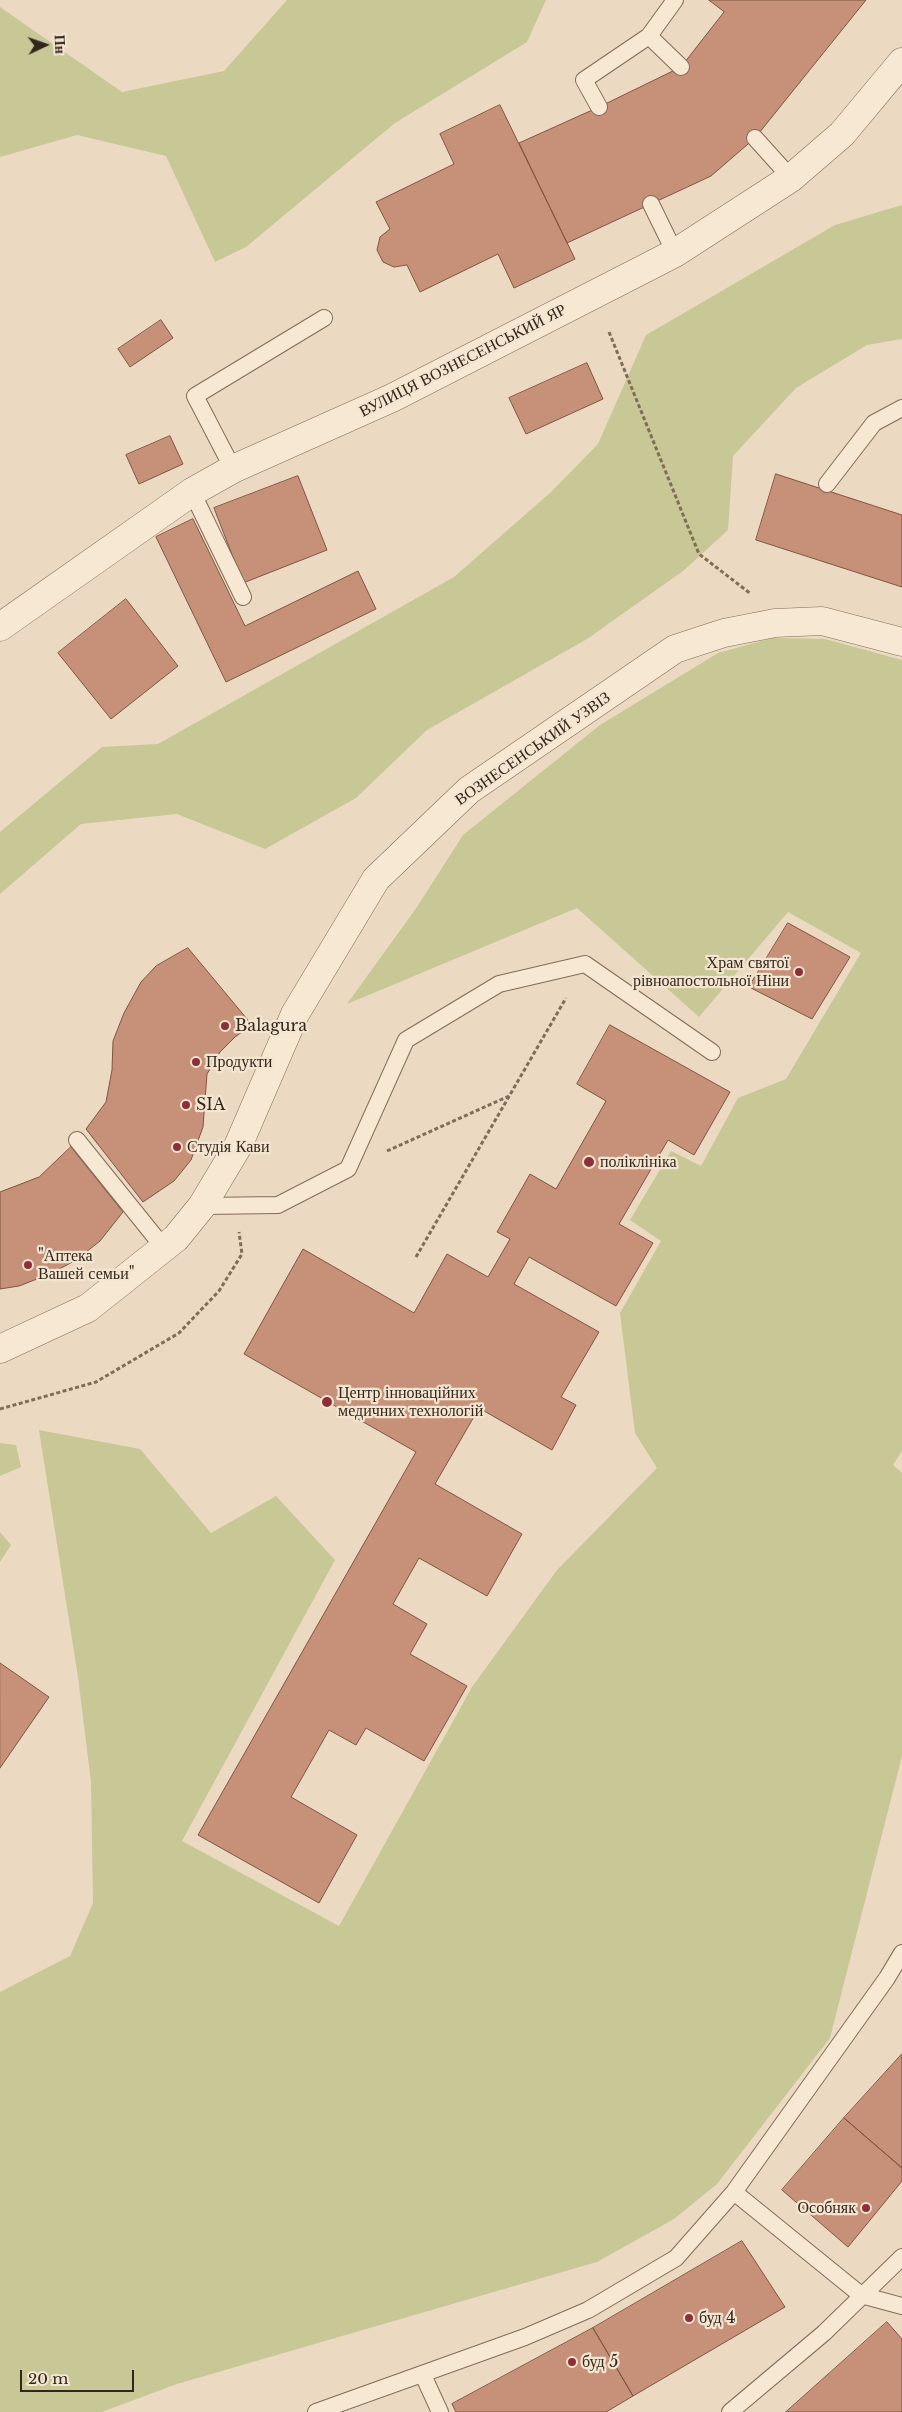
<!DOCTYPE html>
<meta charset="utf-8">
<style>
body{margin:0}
#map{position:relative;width:902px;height:2412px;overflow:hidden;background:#ebdac1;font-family:"Libre Baskerville",serif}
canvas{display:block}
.north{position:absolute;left:20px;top:20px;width:50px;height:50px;-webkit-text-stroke:4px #f3e5d0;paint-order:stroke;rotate:87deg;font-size:14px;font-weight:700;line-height:20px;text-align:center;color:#33261d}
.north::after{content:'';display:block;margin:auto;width:18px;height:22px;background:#33261d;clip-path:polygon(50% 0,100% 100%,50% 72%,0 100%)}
.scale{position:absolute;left:20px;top:2370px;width:114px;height:22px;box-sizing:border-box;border:2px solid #33261d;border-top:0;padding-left:6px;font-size:15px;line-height:18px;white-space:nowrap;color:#33261d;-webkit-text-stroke:4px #f3e5d0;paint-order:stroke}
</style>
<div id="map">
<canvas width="902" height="2412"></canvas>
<div class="north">Пн</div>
<div class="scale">20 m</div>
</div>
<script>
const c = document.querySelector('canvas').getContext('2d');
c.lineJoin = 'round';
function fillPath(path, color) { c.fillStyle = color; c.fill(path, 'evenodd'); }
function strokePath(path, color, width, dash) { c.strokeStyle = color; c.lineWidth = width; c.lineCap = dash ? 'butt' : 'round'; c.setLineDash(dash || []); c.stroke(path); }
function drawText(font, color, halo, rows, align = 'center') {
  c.font = font + ' "Libre Baskerville",serif'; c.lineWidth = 4.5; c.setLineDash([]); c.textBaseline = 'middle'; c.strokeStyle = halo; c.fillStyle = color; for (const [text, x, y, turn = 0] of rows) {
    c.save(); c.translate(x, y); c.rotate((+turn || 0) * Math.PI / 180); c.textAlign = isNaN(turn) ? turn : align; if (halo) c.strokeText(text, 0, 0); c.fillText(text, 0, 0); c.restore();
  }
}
fillPath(new Path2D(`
 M287,0H546L527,42L395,123L246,247L215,262L166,156L77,135L0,157V7L122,92L224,71Z
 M902,205V339L867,345L796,388L733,456L728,530L683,571L587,639L427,730L356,798L265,849L177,814L81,824L0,894V832L102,747L158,744L454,577L551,492L598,444L646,335L835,225Z
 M772,638L825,639L902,660V1451L893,1465L902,1473V1756L830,2038L717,2184L674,2219L597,2262L177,2384L102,2412H0V1992L70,1956L93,1903L91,1782L78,1677L39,1430L140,1449L211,1533L276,1496L335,1560L182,1841L339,1926L472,1687L557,1570L657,1468L635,1433L620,1313L661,1241L630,1220L671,1151L701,1166L738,1098L786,1079L861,953L788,912L699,1017L577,908L347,1004L417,907L463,835L600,725L718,653Z
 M0,1443L16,1445L21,1467L0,1476Z
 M0,1532L11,1545L0,1562Z`), '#c7c896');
const building = new Path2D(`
 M709,0H866L755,138L711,176L567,243L519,143L599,107L681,67L724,12Z
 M500,105L575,259L514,288L498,254L420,292L407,265L394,267L383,262L377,250L380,237L390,229L376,202L454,164L440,134Z
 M161,320L173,338L130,367L118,349Z
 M587,363L603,399L526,434L509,398Z
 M170,436L183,464L139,484L126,455Z
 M776,474L902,515V587L756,540Z
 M298,476L327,550L243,583L214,508Z
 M193,519L245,626L358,571L376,609L226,682L156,537Z
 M126,599L178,666L111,719L58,653Z
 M788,923L850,957L812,1019L749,987Z
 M188,948L252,1025L235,1037L220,1052L207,1074L203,1127L191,1160L174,1181L143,1202L86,1129L106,1102L112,1070L113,1041L124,1013L141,982L156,966Z
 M610,1025L730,1092L694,1155L668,1140L619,1224L653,1243L616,1306L529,1257L514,1284L599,1332L561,1397L576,1405L552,1450L479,1408L435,1484L522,1534L487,1596L419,1558L393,1604L427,1624L410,1654L467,1686L424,1761L366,1728L356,1745L329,1730L291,1797L357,1835L319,1903L198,1835L416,1452L244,1354L303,1249L414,1313L447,1254L488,1277L510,1239L497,1232L530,1174L556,1189L606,1101L577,1084Z
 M71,1147L123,1212L100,1241L76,1260L50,1274L19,1286L0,1289V1192L39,1177Z
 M0,1663L49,1697L0,1768Z
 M902,2054V2168L844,2118Z
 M844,2118L902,2168V2181L848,2247L782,2190Z
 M742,2241L785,2307L633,2396L593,2328Z
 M887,2322L902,2339V2412H786Z
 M593,2328L633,2396L606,2412H456L452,2404Z`);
fillPath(building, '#c79179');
strokePath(building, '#805441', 1);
const service = new Path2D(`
 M649,36L681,67
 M599,107L584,80L649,36L675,0
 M755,138L791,178
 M651,204L675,253
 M233,469L195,396L324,318
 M827,484L874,423L902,408
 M192,492L243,597
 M77,1140L164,1248
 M202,1206L278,1205L348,1169L406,1040L499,984L585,964L712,1052
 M734,2192L861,2295L902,2306
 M423,2375L440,2412
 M316,2412L525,2337L588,2310L676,2258L734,2192L887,1978L902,1953
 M730,2412L824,2333L902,2257`);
const minor = new Path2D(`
 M0,627L192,492L233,469L392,398L675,253L791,178L842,134L902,62
 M0,1349L88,1308L176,1238L202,1206L238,1146L295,1014L376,879L469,790L675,649L724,633L775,623L822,621L902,642`);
strokePath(service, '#836b5a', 18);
strokePath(minor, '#836b5a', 29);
strokePath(new Path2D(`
 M609,332L699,554L751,594
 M387,1151L509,1096
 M416,1257L566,998
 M0,1409L96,1382L179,1333L219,1291L242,1254L239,1232`), '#836b5a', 3, [4, 2.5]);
strokePath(service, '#f6e8d3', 16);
strokePath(minor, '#f6e8d3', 28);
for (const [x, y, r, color] of [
 [799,972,5,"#8e2e38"],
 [225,1026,5,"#8e2e38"],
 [196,1062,5,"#8e2e38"],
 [186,1105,5,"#8e2e38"],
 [177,1147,5,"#8e2e38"],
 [589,1162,6,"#8e2e38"],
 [28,1265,5,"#8e2e38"],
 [327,1402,6,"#8e2e38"],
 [866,2208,5,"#8e2e38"],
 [689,2318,5,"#8e2e38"],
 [572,2362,5,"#8e2e38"]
]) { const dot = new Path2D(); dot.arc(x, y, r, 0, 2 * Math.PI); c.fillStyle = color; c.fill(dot); strokePath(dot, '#f3e5d0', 2); }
drawText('16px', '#33261d', '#f3e5d0', [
 ["ВУЛИЦЯ ВОЗНЕСЕНСЬКИЙ ЯР",463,361,-27],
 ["ВОЗНЕСЕНСЬКИЙ УЗВІЗ",533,749,-35]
]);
drawText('16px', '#33261d', '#f3e5d0', [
 ["Храм святої",789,963,"right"],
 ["рівноапостольної Ніни",789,981,"right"],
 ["Balagura",235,1026],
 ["Продукти",206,1062],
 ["SIA",196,1105],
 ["Студія Кави",187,1147],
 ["поліклініка",600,1162],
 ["\"Аптека",38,1256],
 ["Вашей семьи\"",38,1274],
 ["Центр інноваційних",338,1393],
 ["медичних технологій",338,1411],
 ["Особняк",856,2208,"right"],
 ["буд 4",699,2318],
 ["буд 5",582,2362]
], 'left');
</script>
